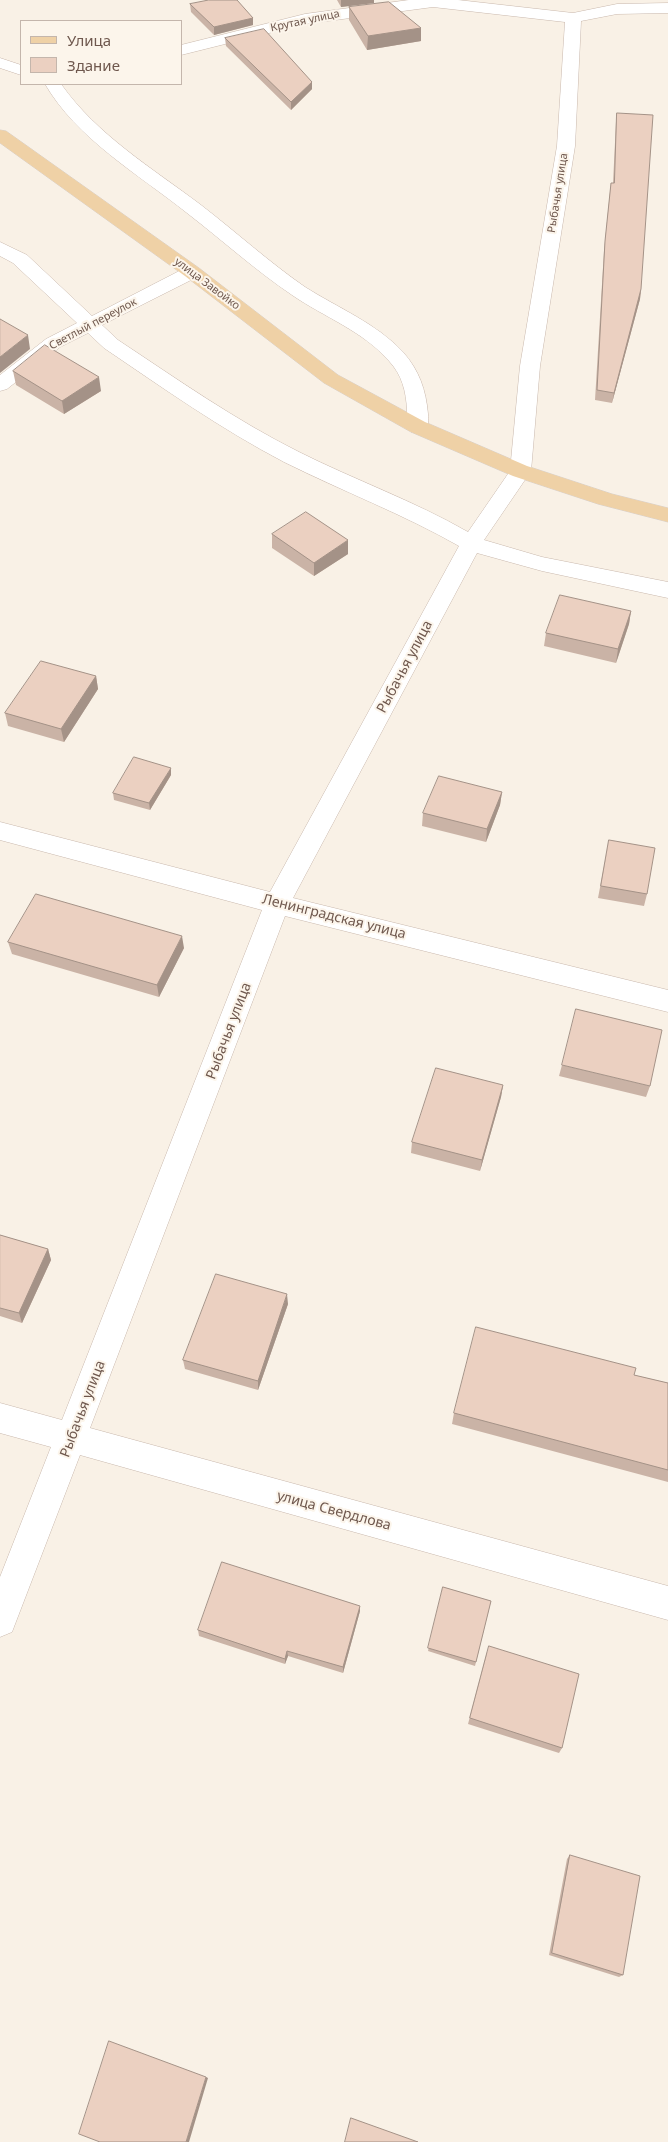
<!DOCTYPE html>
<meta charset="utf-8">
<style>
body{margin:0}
#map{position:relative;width:668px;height:2142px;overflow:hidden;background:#f9f1e6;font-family:"Noto Sans",sans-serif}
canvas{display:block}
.legend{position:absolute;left:20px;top:20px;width:162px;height:65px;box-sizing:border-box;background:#fcf5eb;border:1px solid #c4b6ac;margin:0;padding:6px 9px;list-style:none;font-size:15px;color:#6f584e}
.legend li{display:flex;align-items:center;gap:10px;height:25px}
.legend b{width:25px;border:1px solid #c4b6ac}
</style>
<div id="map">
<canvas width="668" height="2142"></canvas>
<ul class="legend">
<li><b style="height:6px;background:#efd1a6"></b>Улица</li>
<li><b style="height:14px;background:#ebd0c1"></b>Здание</li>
</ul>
</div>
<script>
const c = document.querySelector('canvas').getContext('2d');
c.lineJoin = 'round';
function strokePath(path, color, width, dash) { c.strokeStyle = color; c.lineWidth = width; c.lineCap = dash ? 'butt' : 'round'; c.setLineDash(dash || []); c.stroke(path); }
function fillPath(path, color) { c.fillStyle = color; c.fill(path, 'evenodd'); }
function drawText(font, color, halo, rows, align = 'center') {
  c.font = font + ' "Noto Sans",sans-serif'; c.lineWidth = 4; c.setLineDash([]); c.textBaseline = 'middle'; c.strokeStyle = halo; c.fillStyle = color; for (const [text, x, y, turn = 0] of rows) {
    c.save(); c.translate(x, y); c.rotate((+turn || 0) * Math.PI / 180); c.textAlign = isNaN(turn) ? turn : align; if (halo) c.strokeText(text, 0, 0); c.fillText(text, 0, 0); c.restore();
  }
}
const minor = new Path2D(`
 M409,0H458L573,13L617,4L668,3V13L617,14L581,21L575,146L540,366L531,471L484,540L542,557L668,582V598L542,571L477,553L293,898L668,990V1012L285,916L90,1428L668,1586V1620L80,1455L12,1632L0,1637V1577L51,1447L0,1433V1403L62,1420L262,910L0,840V822L270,892L459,546C403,514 342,491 284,462C221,429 163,388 104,348L88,333L60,347L7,389L0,391V375L46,339L77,323L13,263L0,256V242L27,255L92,316L185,268L192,266L199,268L201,272L199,276L102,325L118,340C177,379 235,420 299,452C355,480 414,501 468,532L510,471L520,366L557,146L565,22L433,7L305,24L181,55V45L305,14Z
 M0,58L21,65V75L0,68Z
 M45,84H61C97,135 152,168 201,205C236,232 269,262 305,287C338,308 376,323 403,352C419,370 426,390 428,414C428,420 429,426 425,432L418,433L411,432C406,425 407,417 407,410C406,391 402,375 389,361C363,331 324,317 292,295C255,270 222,240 187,213C138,174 77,139 45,84Z`);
const major = new Path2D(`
 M0,130L6,131L199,268L338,375L425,422L527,466L612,494L668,508V522L598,504L513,476L411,432L324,383L185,276L0,143Z`);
strokePath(minor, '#c9b8ad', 1);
strokePath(major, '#d7d0cd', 1);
fillPath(minor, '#fff');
fillPath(major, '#efd1a6');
fillPath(new Path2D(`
 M337,0H374V3L341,7Z
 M190,4L253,18V25L214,35L191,12Z
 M349,7L421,28V41L367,50L349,20Z
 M225,38L312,89L291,110L226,46Z
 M617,113L641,289L640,299L612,403L595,400L604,251L610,192L611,183H613L616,122Z
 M13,371L101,391L64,414L16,385Z
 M272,534L348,554L314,576L272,548Z
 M631,611L629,624L616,663L544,646L546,633Z
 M96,676L98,689L64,742L8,726L5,713Z
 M171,775L150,810L114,800L113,793Z
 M502,792L500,805L486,842L422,826L423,813Z
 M609,840L647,894L644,906L598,898Z
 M8,942L184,948L159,997L12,954Z
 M562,1065L650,1086L646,1097L559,1076Z
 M503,1085L501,1097L480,1171L411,1153L412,1142Z
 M0,1235L48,1249L51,1260L22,1323L0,1316Z
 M288,1304L258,1390L185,1369L183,1360Z
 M634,1375L668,1383V1482L452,1424L454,1413Z
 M443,1587L491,1601L475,1666L428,1651Z
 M360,1611L343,1673L288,1656L285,1664L199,1636L198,1630Z
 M487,1652L562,1748L559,1753L468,1724Z
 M570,1855L623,1975L619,1977L549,1955L567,1859Z`), '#cab3a6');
fillPath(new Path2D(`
 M341,0H374V3L341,7Z
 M253,18V25L214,35V27Z
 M421,28V41L367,50L368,36Z
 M312,82V89L291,110V102Z
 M641,289L640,299L612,403L614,393Z
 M28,335L30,349L0,373V357Z
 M99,377L101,391L64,414L62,401Z
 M348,540V554L314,576V563Z
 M631,611L629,624L616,663L618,649Z
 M96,676L98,689L64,742L61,729Z
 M171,768V775L150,810L149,803Z
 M502,792L500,805L486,842L487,829Z
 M182,936L184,948L159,997L157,985Z
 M503,1085L501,1097L480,1171L482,1160Z
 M48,1249L51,1260L22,1323L19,1313Z
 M287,1294L288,1304L258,1390V1381Z
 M360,1606V1611L343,1673V1667Z
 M287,1651L288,1656L285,1664V1659Z
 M206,2077L208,2078L189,2142H186Z`), '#a49287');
const building = new Path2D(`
 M209,0H237L253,18L214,27L190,4Z
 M389,2L421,28L368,36L349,7Z
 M264,29L312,82L291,102L225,38Z
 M617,113L653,115L641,289L614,393L597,390L605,241L611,183H614Z
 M0,319L28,335L0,357Z
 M45,345L99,377L62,401L13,371Z
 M306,512L348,540L314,563L272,534Z
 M560,595L631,611L618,649L546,633Z
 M41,661L96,676L61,729L5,713Z
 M134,757L171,768L149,803L113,793Z
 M439,776L502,792L487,829L423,813Z
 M609,840L655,848L647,894L601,886Z
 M36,894L182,936L157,985L8,942Z
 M576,1009L662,1030L650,1086L562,1065Z
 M436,1068L503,1085L482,1160L412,1142Z
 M0,1235L48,1249L19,1313L0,1308Z
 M216,1274L287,1294L258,1381L183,1360Z
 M476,1327L636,1368L634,1375L668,1383V1470L454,1413Z
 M222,1562L360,1606L343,1667L287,1651L285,1659L198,1630Z
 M443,1587L491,1601L476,1662L428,1648Z
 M489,1646L579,1674L562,1748L470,1718Z
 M570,1855L640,1876L623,1975L552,1953Z
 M109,2041L206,2077L186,2142H100L79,2134Z
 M351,2118L418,2142H345Z`);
fillPath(building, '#ebd0c1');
strokePath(building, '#a49287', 1);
drawText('11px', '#6f584e', '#fcf5eb', [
 ["Крутая улица",305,21,-12],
 ["Рыбачья улица",558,193,-81],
 ["улица Завойко",207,284,37],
 ["Светлый переулок",93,324,-28]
]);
drawText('14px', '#6f584e', '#fcf5eb', [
 ["Рыбачья улица",405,667,-62],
 ["Ленинградская улица",334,917,14],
 ["Рыбачья улица",229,1031,-69],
 ["Рыбачья улица",83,1409,-69],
 ["улица Свердлова",334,1511,15]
]);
</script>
